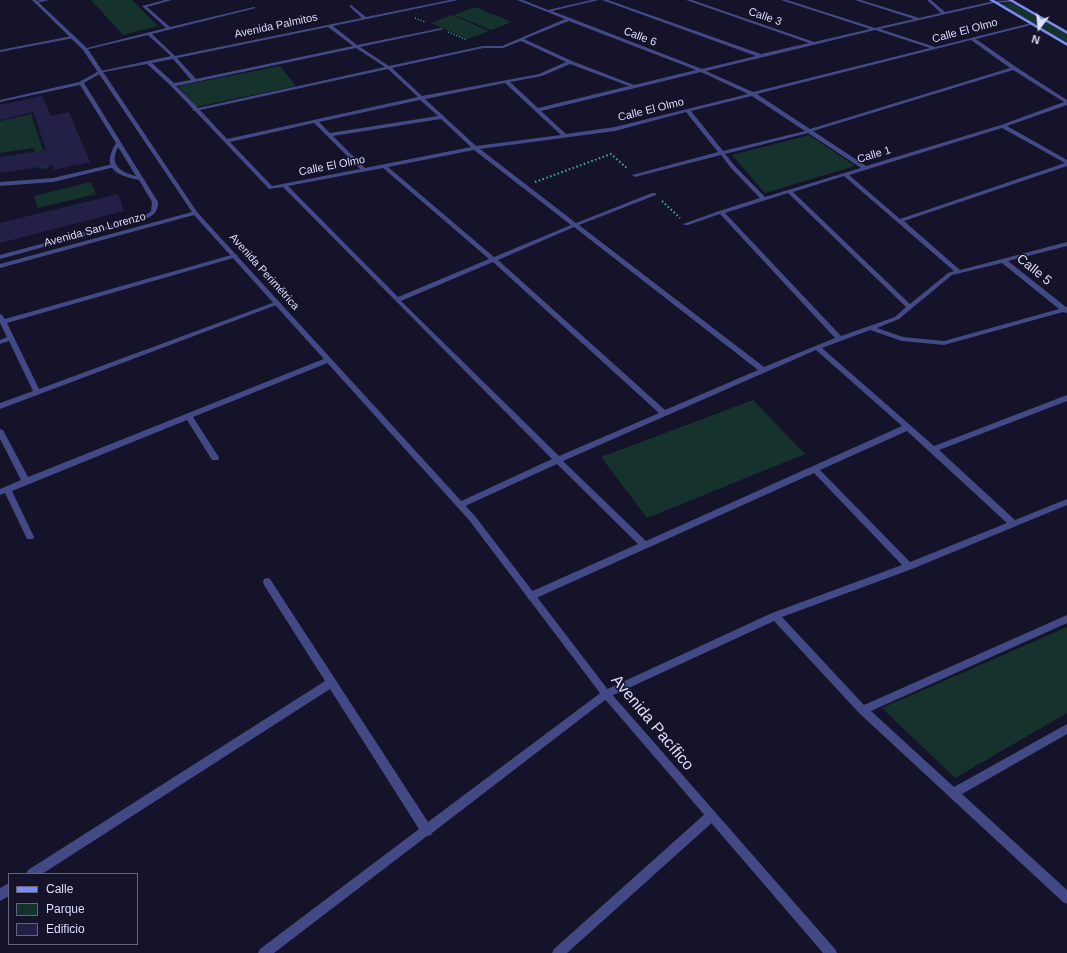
<!DOCTYPE html>
<meta charset="utf-8">
<style>
body{margin:0}
#map{position:relative;width:1067px;height:953px;overflow:hidden;background:#141329;font-family:Arial,sans-serif}
canvas{display:block}
.legend{position:absolute;left:8px;top:873px;width:130px;height:72px;box-sizing:border-box;background:#141329;border:1px solid #64647d;margin:0;padding:5px 7px;list-style:none;font-size:12px;color:#dddefc}
.legend li{display:flex;align-items:center;gap:8px;height:20px}
.legend b{width:20px;border:1px solid #64647d}
.north{position:absolute;left:1019px;top:8px;width:40px;height:40px;-webkit-text-stroke:3px #141329;paint-order:stroke;rotate:196deg;font-size:11px;font-weight:700;line-height:16px;text-align:center;color:#dddefc}
.north::after{content:'';display:block;margin:auto;width:14px;height:18px;background:#dddefc;clip-path:polygon(50% 0,100% 100%,50% 72%,0 100%)}
</style>
<div id="map">
<canvas width="1067" height="953"></canvas>
<ul class="legend">
<li><b style="height:5px;background:#7c8af4"></b>Calle</li>
<li><b style="height:11px;background:#16322d"></b>Parque</li>
<li><b style="height:11px;background:#232048"></b>Edificio</li>
</ul>
<div class="north">N</div>
</div>
<script>
const c = document.querySelector('canvas').getContext('2d');
c.lineJoin = 'round';
function fillPath(path, color) { c.fillStyle = color; c.fill(path, 'evenodd'); }
function strokePath(path, color, width, dash) { c.strokeStyle = color; c.lineWidth = width; c.lineCap = dash ? 'butt' : 'round'; c.setLineDash(dash || []); c.stroke(path); }
function drawText(font, color, halo, rows, align = 'center') {
  c.font = font + ' Arial,sans-serif'; c.lineWidth = 3; c.setLineDash([]); c.textBaseline = 'middle'; c.strokeStyle = halo; c.fillStyle = color; for (const [text, x, y, turn = 0] of rows) {
    c.save(); c.translate(x, y); c.rotate((+turn || 0) * Math.PI / 180); c.textAlign = isNaN(turn) ? turn : align; if (halo) c.strokeText(text, 0, 0); c.fillText(text, 0, 0); c.restore();
  }
}
fillPath(new Path2D(`
 M91,0H132L158,26L123,35Z
 M1012,3L1067,34V44L999,4Z
 M475,7L512,22L491,30L454,15Z
 M452,15L489,31L468,39L431,23Z
 M280,66L296,86L196,107L178,86Z
 M31,114L49,168L40,169L33,148L0,153V121Z
 M809,135L855,166L765,193L732,155Z
 M91,182L96,194L38,208L34,196Z
 M753,400L805,454L647,518L601,457Z
 M1067,627V713L955,778L882,708Z`), '#16322d');
fillPath(new Path2D(`
 M42,96L51,116L69,112L90,162L54,170L53,165L0,173V157L46,150L33,112L0,120V105Z
 M118,194L124,211L0,243V223Z`), '#232048');
strokePath(new Path2D(`
 M415,18L425,22
 M448,32L467,40`), '#3bb39b', 1.5, [1, 2]);
strokePath(new Path2D(`
 M535,182L611,154L628,169
 M662,201L680,218`), '#3bb39b', 2, [1.5, 2.5]);
fillPath(new Path2D(`
 M99,71L103,72L84,83L158,202C159,213 151,217 142,220L0,259V255L138,218L147,214L151,211L152,202L139,180C115,175 101,168 116,143L80,85L0,102V100L79,82ZM118,147L136,176C120,172 109,165 118,147Z`), '#424984');
fillPath(new Path2D(`
 M40,0H49L36,3L34,2Z
 M165,0H172L147,7L170,27L254,7L256,8L152,34L175,56L362,18L350,7V5H351L366,17L450,0H458L333,26L357,45L442,28V30H440L360,47L389,66L483,46H502L565,19L517,0H523L548,10L591,0H599L552,11L702,69L756,56L602,0H608L761,54L809,43L686,0H692L814,42L870,29L781,0H787L875,28L914,19L855,0H861L919,18L941,13L927,0H931L945,12L994,1L1013,0L1012,2L994,3L880,29L935,47L1031,23V25L976,39L1016,67L1067,100V105L1007,126L1067,160V166L904,221L960,270L1067,242V246L1008,261L1066,307H1067V313L1063,312L944,345L902,341L870,330L822,348L934,446L1067,395V401L939,450L1015,520L1067,499V505L912,569L782,617L864,705L1067,615V623L871,711L954,787L1067,724V734L962,794L1067,890V904L1063,902L859,713L774,621L609,697L432,833L431,835L427,836L274,953H258L260,949L419,829L330,689L42,874H26L28,870L325,681L264,585L263,582L264,579L267,578L270,579L428,822L603,691L772,613L902,565L814,473L534,599L531,600L528,599L527,596L528,593L638,544L557,464L463,507H457L456,505L457,503L552,459L283,187L269,189L195,111H193V109L171,86L147,64L99,73V71H101L171,56L148,35L85,50L83,49L166,28L142,6ZM569,21L696,70L634,85L572,61L524,39ZM328,27L353,46L196,79L177,58ZM875,30L930,48L753,92L706,71ZM971,40L1010,68L810,129L757,94ZM521,41L566,62L539,74L422,96L392,68L483,48H503ZM356,48L385,67L198,108L176,86ZM173,59L191,80L174,83L152,63ZM570,64L629,86L538,108L510,82L542,76ZM388,69L418,97L227,139L200,110ZM1013,70L1064,102L1001,125L866,166L813,131ZM701,72L748,94L615,127L566,134L541,111ZM505,83L561,135L476,146L425,99ZM752,96L805,131L723,151L691,111ZM420,100L438,116L330,133L319,122ZM686,112L718,152L632,175L635,177L721,155L731,168L760,198L719,211L683,224L684,225H688L720,214L835,338L764,367L579,225L656,195V193H652L576,223L480,149L615,131ZM441,119L471,147L365,168L333,136ZM314,123L360,169L272,186L230,142ZM1002,128L1065,163L900,219L849,175ZM808,133L861,168L765,197L735,166L725,154ZM474,150L571,225L494,257L388,167ZM383,168L489,259L398,297L288,186ZM844,176L954,271L948,273L910,304L793,192ZM788,193L906,307L895,317L841,336L725,213ZM574,227L758,370L665,410L498,260ZM493,262L659,413L559,456L401,301ZM1002,263L1059,309L944,341L903,337L877,328L899,319L952,275ZM816,350L902,426L646,541L563,461ZM907,431L1007,523L910,562L820,470Z
 M72,36H74V38L0,52V50Z
 M113,164L115,165V167L53,182L0,186V182L53,178Z
 M235,254L238,256L237,257L7,323L39,389L275,302L277,301L280,303L279,304L0,409V403L33,391L9,341L0,344V340L7,337L0,323V314L2,315L5,319Z
 M326,358H328L332,360L330,362L193,417L218,456L219,458L218,460H212L187,420L12,491L34,537L33,539H27L5,493L0,495V489L21,480L0,439V429L3,430L28,477Z
 M711,811L715,812L716,816L715,820L567,953H552L554,949L707,812Z
 M9,883V896L0,901V888Z`), '#424984');
fillPath(new Path2D(`
 M32,0H36L87,48L197,212L475,516L609,691L835,949L837,953H823L603,697L469,520L194,215L0,268V264L192,212L83,50Z`), '#424984');
fillPath(new Path2D(`
 M989,0H994L1067,43V46Z
 M1008,0H1013L1067,31V34Z`), '#7c8af4');
drawText('11px', '#dddefc', '#141329', [
 ["Calle 3",765,17,19],
 ["Avenida Palmitos",276,26,-12],
 ["Calle El Olmo",965,31,-15],
 ["Calle 6",640,37,21],
 ["Calle El Olmo",651,110,-14],
 ["Calle 1",874,155,-17],
 ["Calle El Olmo",332,166,-11],
 ["Avenida San Lorenzo",95,230,-15],
 ["Avenida Perimétrica",264,272,48]
]);
drawText('13px', '#dddefc', '#141329', [
 ["Calle 5",1034,270,39]
]);
drawText('16px', '#dddefc', '#141329', [
 ["Avenida Pacífico",652,723,50]
]);
</script>
